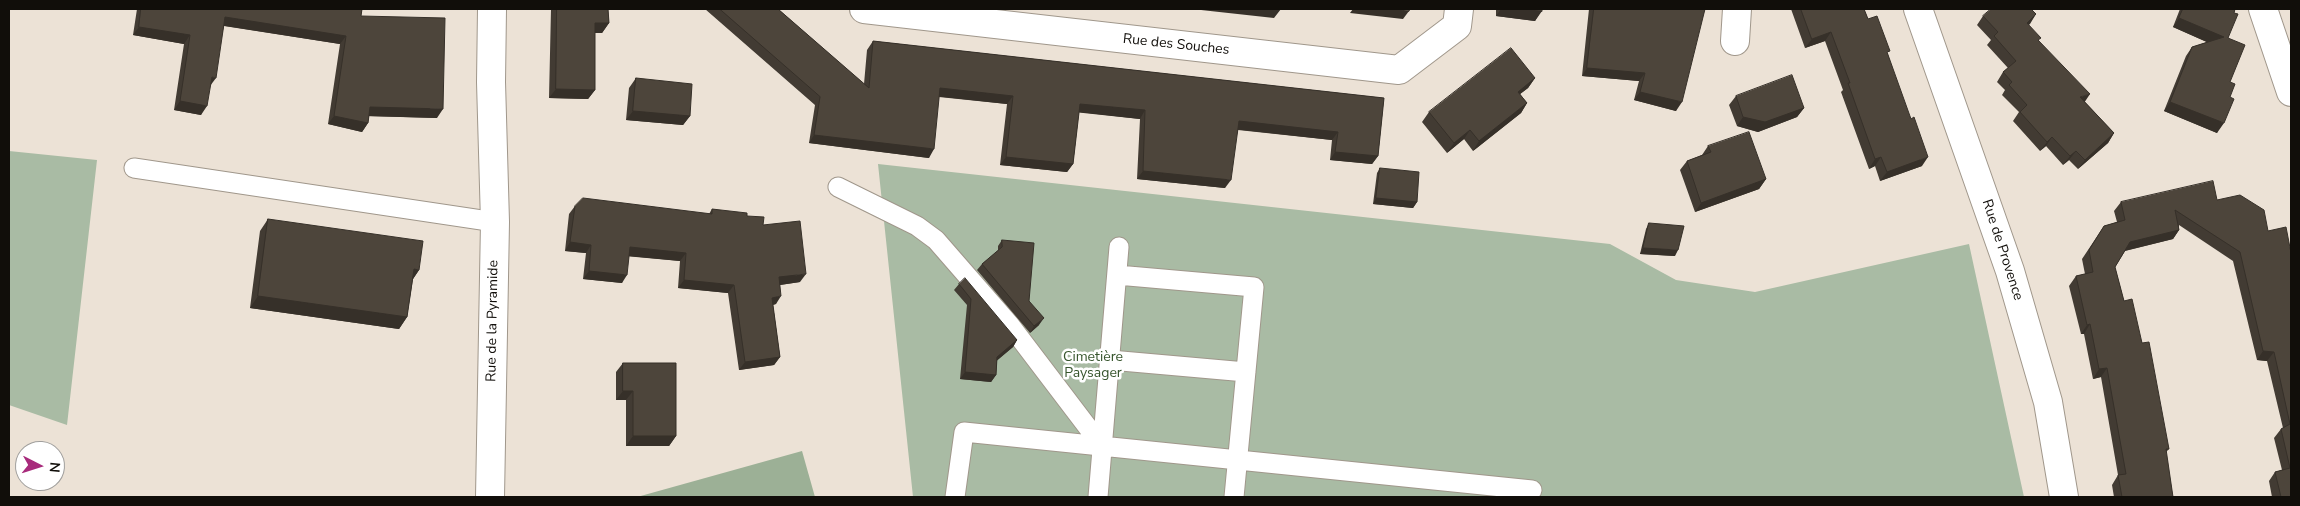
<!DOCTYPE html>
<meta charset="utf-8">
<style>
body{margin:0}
#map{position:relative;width:2300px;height:506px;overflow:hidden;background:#ece2d6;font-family:"Nunito Sans",sans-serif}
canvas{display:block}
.frame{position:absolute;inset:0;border:10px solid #110e0a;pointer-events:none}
.north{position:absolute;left:15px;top:441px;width:50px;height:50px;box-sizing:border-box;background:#fff;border:1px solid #a09f9d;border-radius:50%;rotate:95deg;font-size:14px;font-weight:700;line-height:20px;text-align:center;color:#110e0a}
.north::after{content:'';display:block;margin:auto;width:18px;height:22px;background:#a82b7c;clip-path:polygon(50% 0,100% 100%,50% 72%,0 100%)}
</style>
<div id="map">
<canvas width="2300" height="506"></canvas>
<div class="frame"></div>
<div class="north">N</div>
</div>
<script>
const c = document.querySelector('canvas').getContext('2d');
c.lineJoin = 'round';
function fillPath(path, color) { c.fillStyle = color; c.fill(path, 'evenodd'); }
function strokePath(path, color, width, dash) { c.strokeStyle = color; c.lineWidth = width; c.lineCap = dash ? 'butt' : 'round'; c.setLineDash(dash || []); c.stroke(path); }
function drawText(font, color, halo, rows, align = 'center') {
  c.font = font + ' "Nunito Sans",sans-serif'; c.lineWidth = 5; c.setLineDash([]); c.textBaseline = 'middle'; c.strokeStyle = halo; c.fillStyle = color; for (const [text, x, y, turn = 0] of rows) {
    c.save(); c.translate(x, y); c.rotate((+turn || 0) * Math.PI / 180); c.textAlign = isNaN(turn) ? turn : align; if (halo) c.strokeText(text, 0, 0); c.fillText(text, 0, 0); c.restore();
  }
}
fillPath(new Path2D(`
 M9,151L97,160L67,425L9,405Z
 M878,164L1610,244L1676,280L1755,292L1969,244L2024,497H913Z`), '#a9bba4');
fillPath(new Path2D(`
 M802,451L815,497H637Z`), '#9cb096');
const lane = new Path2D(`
 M134,168L495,222
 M838,187L917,226L936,240L1010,325L1102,446
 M1117,275L1254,287L1234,497
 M1110,360L1246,372
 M955,497L964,432L1532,490
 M1098,497L1119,247`);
const street = new Path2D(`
 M864,9L1399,70L1457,26L1459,9
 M1918,9L2010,271L2048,402L2064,497
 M2263,9L2291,92
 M1735,41L1737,9`);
const secondary = new Path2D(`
 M490,497L495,222L491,82L492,9`);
strokePath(lane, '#a0978b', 21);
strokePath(street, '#a0978b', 30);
strokePath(secondary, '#a0978b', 30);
strokePath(lane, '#fff', 19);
strokePath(street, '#fff', 28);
strokePath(secondary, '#fff', 28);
fillPath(new Path2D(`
 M137,9H362L361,16L437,118L369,116L368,123L362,132L328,124L340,44L224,26L211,84L201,115L174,110L184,44L133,35Z
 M551,9H608L609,23L602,33H595V90L588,99L549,98Z
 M705,9H778L864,84L867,50L873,41L1384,98L1378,156L1372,164L1330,160L1332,140L1238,130L1225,188L1137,179L1140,119L1079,112L1073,164L1067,172L1000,165L1007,104L939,97L929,158L809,143L815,105Z
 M1496,9H1542L1535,21L1496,16Z
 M1589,9H1705L1676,111L1634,100L1639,81L1582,76Z
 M1791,9H1864L1868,19L1888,55L1922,166L1880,181L1875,166L1869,169L1841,92L1843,90L1825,41L1805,48Z
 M2180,9H2235L2228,38L2230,82V97L2217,133L2164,111L2186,56L2192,47L2207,42L2173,27Z
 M2036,14L2028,25L2038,41L2085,102L2114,133L2108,143L2078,169L2069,160L2063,165L2046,146L2040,151L2013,121L2019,112L2002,95L2005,90L1997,82L2003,72L2008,68L1987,45L1991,40L1977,25L1983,16Z
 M636,78L690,116L683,125L626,120L629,88Z
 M1535,78L1528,88L1520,94L1527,103L1521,113L1473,151L1464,139L1447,153L1422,122L1429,112Z
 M1736,96L1804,108L1797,117L1758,132L1737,126L1729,105Z
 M1708,146L1766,179L1759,189L1695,212L1680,170L1687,161L1702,155Z
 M1380,168L1417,202L1413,208L1373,204L1377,173Z
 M2217,200L2268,231L2291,253V497H2272L2269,481L2275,472L2282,470L2274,438L2281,429L2283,428L2267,361L2257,360L2233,261L2179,225V230L2173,239L2125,251L2115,267L2124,301L2142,343L2169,449L2166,452L2173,497H2114L2112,485L2118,475L2101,377L2093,379L2084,334H2081L2069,286L2076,276L2085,274L2082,259L2104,226L2117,222L2114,211L2121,202Z
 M575,206L709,214L712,209L747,216L763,225L800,282L780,285L776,304L773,305L780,357L774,365L739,370L728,293L678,288L680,261L629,256L622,283L583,279L586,253L565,251L569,214Z
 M268,219L419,270L413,279L407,317L399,329L250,308L260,231Z
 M1649,223L1675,256L1640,254L1646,229Z
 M1002,240L1039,325L1030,333L977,270L982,264L998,251V246Z
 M959,284L1017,340L1013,347L997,360L996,375L991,382L960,379L967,305L954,290Z
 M623,363L676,436L669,446H626V400H616V372Z`), '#423b33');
fillPath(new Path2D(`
 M1192,9H1281L1274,18Z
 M1353,9H1394L1409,11L1403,19L1350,13Z
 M1501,9H1520L1542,11L1535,21L1496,16Z
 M2036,14L2030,24L2021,32L2027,23Z
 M225,17L346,36L340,44L219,25Z
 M2179,18L2224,37L2218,47L2173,27Z
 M595,23H609L602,33H589Z
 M139,27L190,35L184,44L133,35Z
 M1831,32L1825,41L1805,48L1812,39Z
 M1587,68L1645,73L1639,81L1582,76Z
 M212,77L216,78L210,86Z
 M1535,78L1528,88L1511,101L1518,92Z
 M940,88L1013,96L1007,104L934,96Z
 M556,89L595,90L588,99L549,98Z
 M1640,92L1682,102L1676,111L1634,100Z
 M2090,94L2084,103L2080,97Z
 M180,101L207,106L201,115L174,110Z
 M2170,102L2224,123L2217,133L2164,111Z
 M1527,103L1521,113L1473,151L1479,141Z
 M1080,104L1145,110L1140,119L1074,112Z
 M370,107L443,109L437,118L364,116Z
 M1804,108L1797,117L1758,132L1737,126L1743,117Z
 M633,111L690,116L683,125L626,120Z
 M334,116L368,123L362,132L328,124Z
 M1239,121L1338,132L1332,140L1233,129Z
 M1470,130L1464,139L1447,153L1454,143Z
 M2114,133L2108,143L2078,169L2085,160Z
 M814,135L934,149L929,158L809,143Z
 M2052,137L2046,146L2040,151L2047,142Z
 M2076,151L2069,160L2063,165L2070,156Z
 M1335,152L1378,156L1372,164L1330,160Z
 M1006,157L1073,164L1067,172L1000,165Z
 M1881,157L1875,166L1869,169L1875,159Z
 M1928,157L1922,166L1880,181L1887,172Z
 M1143,171L1231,180L1225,188L1137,179Z
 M1766,179L1759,189L1695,212L1701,203Z
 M1376,198L1417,202L1413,208L1373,204Z
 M2179,230L2173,239L2124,251L2130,242Z
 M570,242L591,245L586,253L565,251Z
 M630,247L686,253L680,261L625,256Z
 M1643,248L1678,250L1675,256L1640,254Z
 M414,269L419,270L411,282Z
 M589,271L627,275L622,283L583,279Z
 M806,274L800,282L773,286L779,277Z
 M684,280L734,285L728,293L678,288Z
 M258,296L407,317L399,329L250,308Z
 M781,296L776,304L766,306L772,298Z
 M1044,318L1039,325L1030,333L1034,326Z
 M2090,324L2084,334H2081L2087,325Z
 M1017,340L1013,347L993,364L997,357Z
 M2263,351L2274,352L2267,361L2257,360Z
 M780,357L774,365L739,370L745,362Z
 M2107,368L2101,377L2093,379L2099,369Z
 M965,372L996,375L991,382L960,379Z
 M623,391H633L626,400H616Z
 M633,436H676L669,446H626Z`), '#363029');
const building = new Path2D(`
 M141,9H362L361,16L445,18L443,109L370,107L368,123L334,116L346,36L225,17L216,78L212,77L207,106L180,101L190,35L139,27Z
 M557,9H608L609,23H595V90L556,89Z
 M720,9H778L869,88L873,41L1384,98L1378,156L1335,152L1338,132L1239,121L1231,180L1143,171L1145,110L1080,104L1073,164L1006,157L1013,96L940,88L934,149L814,135L820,97Z
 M1394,9H1410L1409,11Z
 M1520,9H1542V11Z
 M1594,9H1705L1682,102L1640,92L1645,73L1587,68Z
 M1801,9H1864L1868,19L1877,16L1890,51L1887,52L1911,119L1914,117L1928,157L1887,172L1881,157L1875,159L1848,83H1850L1831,32L1812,39Z
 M1991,9H2031L2036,14L2027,23L2041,38L2038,40L2090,94L2080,97L2114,133L2085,160L2076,151L2070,156L2052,137L2047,142L2020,112L2027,105L2009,85L2012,82L2003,72L2016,61L1994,36L1998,32L1983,16Z
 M2183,9H2235L2234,13L2238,14L2228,38L2245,45L2230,82L2235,84L2230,97L2234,99L2224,123L2170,102L2192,47L2224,37L2179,18Z
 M1511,48L1535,78L1518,92L1527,103L1479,141L1470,130L1454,143L1429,112Z
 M1792,75L1804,108L1765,122L1743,117L1736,96Z
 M636,78L692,84L690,116L633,111Z
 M1749,132L1766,179L1701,203L1687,161L1711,152L1708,146Z
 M1380,168L1419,172L1417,202L1376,198Z
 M2213,181L2217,200L2240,195L2264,210L2268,231L2286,227L2291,253V497H2281L2275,472L2290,468L2281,429L2290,424L2274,352L2263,351L2240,252L2175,210L2179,230L2130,242L2115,267L2124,301L2132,299L2142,343L2149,342L2169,449H2166L2173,497H2122L2118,475L2126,474L2107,368L2099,369L2090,324L2087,325L2076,276L2093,272L2089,250L2104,226L2125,220L2121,202Z
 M583,198L712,214V209L747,213V216L764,217L763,225L800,221L806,274L779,277L781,296L772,298L780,357L745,362L734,285L684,280L686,253L630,247L627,275L589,271L591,245L570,242L575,206Z
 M268,219L423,241L419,270L414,269L407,317L258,296Z
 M1649,223L1684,226L1678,250L1643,248Z
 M1002,240L1034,243L1029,301L1044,318L1034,326L982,264L1002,247Z
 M965,278L1017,340L997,357L996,375L965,372L971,299L959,284Z
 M623,363H676V436H633V391H623Z`);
fillPath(building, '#4d453b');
strokePath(building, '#363029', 1);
drawText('14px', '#110e0a', '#fff', [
 ["Rue des Souches",1176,45,6],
 ["Rue de Provence",2002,250,72],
 ["Rue de la Pyramide",493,321,-89]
]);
drawText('14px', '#37552d', '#fff', [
 ["Cimetière",1093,358],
 ["Paysager",1093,374]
]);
</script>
